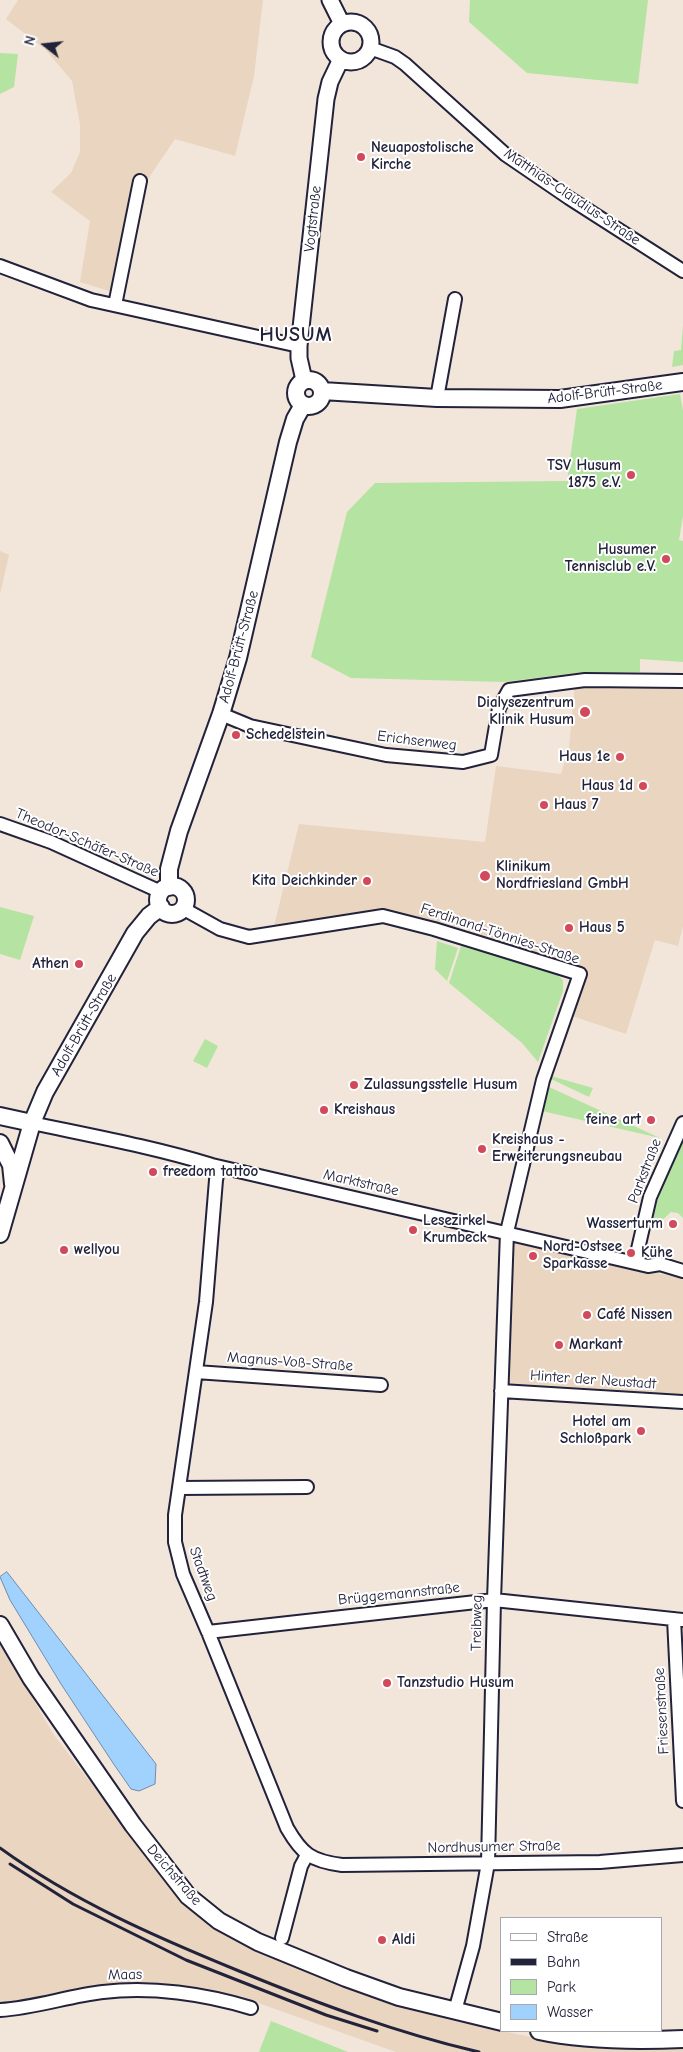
<!DOCTYPE html>
<meta charset="utf-8">
<style>
body{margin:0}
#map{position:relative;width:683px;height:2052px;overflow:hidden;background:#f2e6da;font-family:"Comic Neue",sans-serif}
canvas{display:block}
.legend{position:absolute;left:500px;top:1917px;width:162px;height:115px;box-sizing:border-box;background:#fff;border:1px solid #a7a7b1;margin:0;padding:6px 9px;list-style:none;font-size:15px;color:#22223b}
.legend li{display:flex;align-items:center;gap:10px;height:25px}
.legend b{width:25px;border:1px solid #a7a7b1}
.north{position:absolute;left:20px;top:20px;width:50px;height:50px;-webkit-text-stroke:4px #fff;paint-order:stroke;rotate:286deg;font-size:14px;font-weight:700;line-height:20px;text-align:center;color:#22223b}
.north::after{content:'';display:block;margin:auto;width:18px;height:22px;background:#22223b;clip-path:polygon(50% 0,100% 100%,50% 72%,0 100%)}
</style>
<div id="map">
<canvas width="683" height="2052"></canvas>
<ul class="legend">
<li><b style="height:6px;background:#fff"></b>Straße</li>
<li><b style="height:6px;background:#22223b"></b>Bahn</li>
<li><b style="height:14px;background:#b5e3a2"></b>Park</li>
<li><b style="height:14px;background:#a1d1fd"></b>Wasser</li>
</ul>
<div class="north">N</div>
</div>
<script>
const c = document.querySelector('canvas').getContext('2d');
c.lineJoin = 'round';
function fillPath(path, color) { c.fillStyle = color; c.fill(path, 'evenodd'); }
function strokePath(path, color, width, dash) { c.strokeStyle = color; c.lineWidth = width; c.lineCap = dash ? 'butt' : 'round'; c.setLineDash(dash || []); c.stroke(path); }
function drawText(font, color, halo, rows, align = 'center') {
  c.font = font + ' "Comic Neue",sans-serif'; c.lineWidth = 4; c.setLineDash([]); c.textBaseline = 'middle'; c.strokeStyle = halo; c.fillStyle = color; for (const [text, x, y, turn = 0] of rows) {
    c.save(); c.translate(x, y); c.rotate((+turn || 0) * Math.PI / 180); c.textAlign = isNaN(turn) ? turn : align; if (halo) c.strokeText(text, 0, 0); c.fillText(text, 0, 0); c.restore();
  }
}
fillPath(new Path2D(`
 M18,0H263L254,76L235,156L175,139L146,182L133,179L113,288L109,291L80,282L90,221L51,192L71,173L80,152V125L72,81L45,49L6,19Z
 M0,551L9,555L0,594Z
 M610,682L683,687V926L678,946L655,940L626,1034L572,1016L585,970L380,909L274,926L299,824L485,842L496,766L561,774L569,748L575,683Z
 M510,1239L683,1279V1401L504,1388Z
 M0,1643L54,1735L175,1892L284,1961L449,2020L541,2039L683,2046V2052H396L247,1999L169,1986H97L38,2003L0,2004Z`), '#e9d5c0');
fillPath(new Path2D(`
 M470,0H648L638,84L527,73L469,22Z
 M0,53L18,54L14,87L0,94Z
 M683,325V365L672,367L674,351L681,350Z
 M680,394L683,411V516L679,540L683,541V662L640,659V672L575,673L504,682L351,678L311,657L347,512L375,483L567,481L577,409Z
 M0,907L34,916L20,960L0,954Z
 M437,941L458,948L447,981L435,969Z
 M461,946L555,973L563,980V991L538,1062L522,1043L449,983Z
 M205,1039L218,1046L207,1068L193,1061Z
 M551,1076L593,1088L589,1097L551,1079Z
 M549,1087L660,1138L542,1111Z
 M683,1142V1218L678,1213L671,1212L655,1227C647,1211 676,1159 683,1142Z
 M271,2021L348,2052H259Z`), '#b5e3a2');
const water = new Path2D(`
 M7,1572L156,1764L155,1784L139,1791L131,1789L113,1763L61,1684L10,1600L0,1577Z`);
fillPath(water, '#a1d1fd');
strokePath(water, '#6e8baf', 1);
const minor = new Path2D(`
 M370,48L395,57L405,64L506,155L569,198L683,271
 M0,266L91,300L299,346
 M115,305L140,181
 M437,398L455,299
 M221,714L250,726L386,755L463,762L491,755L499,708L509,690L585,680L683,681
 M0,824L51,842L161,892
 M184,909L220,929L249,937L383,916L434,929L580,974L543,1080L507,1232L494,1600L488,1863L473,1946L455,2011
 M32,1123C93,1136 153,1147 212,1165L648,1266L660,1264L683,1271
 M219,1167L216,1180L206,1302L175,1515V1542L183,1574L208,1632L287,1828C302,1854 311,1861 342,1865L600,1862L683,1855
 M635,1262L650,1197L683,1123
 M196,1372L381,1385
 M501,1391L683,1402
 M180,1488L307,1487
 M674,1619L683,1801
 M208,1632L494,1600L683,1620
 M282,1938L301,1866L307,1855
 M0,2010C35,2008 68,1996 103,1992C151,1986 205,1994 251,2008`);
const tertiary = new Path2D(`
 M330,0L342,24
 M331 42a20 20 0 1 1 40 0a20 20 0 1 1-40 0Z
 M304,380L299,358V346L326,99L330,82L341,59`);
const secondary = new Path2D(`
 M296 393a13 13 0 1 1 26 0a13 13 0 1 1-26 0Z
 M322,391L437,398L560,399L683,382
 M158 900a14 14 0 1 1 28 0a14 14 0 1 1-28 0Z
 M169,887V869L179,831L221,714L238,658L288,442L295,419L303,405
 M0,1116L32,1123
 M0,1143L11,1165L13,1184
 M0,1234L32,1123L45,1092L135,933L149,916L161,907
 M0,1625L31,1678L133,1825L188,1896L219,1921L258,1942L346,1978L399,1997L502,2022
 M539,2031C585,2041 636,2041 683,2039`);
strokePath(minor, '#22223b', 16);
strokePath(tertiary, '#22223b', 19);
strokePath(secondary, '#22223b', 20);
strokePath(minor, '#fff', 12);
strokePath(tertiary, '#fff', 15);
strokePath(secondary, '#fff', 16);
strokePath(new Path2D(`
 M0,1848C73,1901 156,1937 239,1971C317,2003 397,2033 479,2052
 M10,1864L73,1904L186,1960L326,2015L377,2031`), '#22223b', 3);
for (const [x, y, r, color] of [
 [361,157,5,"#d1495b"],
 [631,475,5,"#d1495b"],
 [666,559,5,"#d1495b"],
 [585,712,6,"#d1495b"],
 [236,735,5,"#d1495b"],
 [620,757,5,"#d1495b"],
 [643,786,5,"#d1495b"],
 [544,805,5,"#d1495b"],
 [485,876,6,"#d1495b"],
 [367,881,5,"#d1495b"],
 [569,928,5,"#d1495b"],
 [79,964,5,"#d1495b"],
 [354,1085,5,"#d1495b"],
 [324,1110,5,"#d1495b"],
 [651,1120,5,"#d1495b"],
 [482,1149,5,"#d1495b"],
 [153,1172,5,"#d1495b"],
 [673,1224,5,"#d1495b"],
 [413,1230,5,"#d1495b"],
 [64,1250,5,"#d1495b"],
 [631,1253,5,"#d1495b"],
 [533,1256,5,"#d1495b"],
 [587,1315,5,"#d1495b"],
 [559,1345,5,"#d1495b"],
 [641,1431,5,"#d1495b"],
 [387,1683,5,"#d1495b"],
 [382,1940,5,"#d1495b"]
]) { const dot = new Path2D(); dot.arc(x, y, r, 0, 2 * Math.PI); c.fillStyle = color; c.fill(dot); strokePath(dot, '#fff', 2); }
drawText('bold 15px', '#22223b', '#fff', [
 ["Neuapostolische",371,148],
 ["Kirche",371,165],
 ["TSV Husum",621,466,"right"],
 ["1875 e.V.",621,483,"right"],
 ["Husumer",656,550,"right"],
 ["Tennisclub e.V.",656,567,"right"],
 ["Dialysezentrum",574,703,"right"],
 ["Klinik Husum",574,720,"right"],
 ["Schedelstein",246,735],
 ["Haus 1e",610,757,"right"],
 ["Haus 1d",633,786,"right"],
 ["Haus 7",554,805],
 ["Klinikum",496,867],
 ["Nordfriesland GmbH",496,884],
 ["Kita Deichkinder",357,881,"right"],
 ["Haus 5",579,928],
 ["Athen",69,964,"right"],
 ["Zulassungsstelle Husum",364,1085],
 ["Kreishaus",334,1110],
 ["feine art",641,1120,"right"],
 ["Kreishaus -",492,1140],
 ["Erweiterungsneubau",492,1157],
 ["freedom tattoo",163,1172],
 ["Lesezirkel",423,1221],
 ["Krumbeck",423,1238],
 ["Wasserturm",663,1224,"right"],
 ["Nord-Ostsee",543,1247],
 ["Sparkasse",543,1264],
 ["wellyou",74,1250],
 ["Kühe",641,1253],
 ["Café Nissen",597,1315],
 ["Markant",569,1345],
 ["Hotel am",631,1422,"right"],
 ["Schloßpark",631,1439,"right"],
 ["Tanzstudio Husum",397,1683],
 ["Aldi",392,1940]
], 'left');
drawText('15px', '#22223b', '#fff', [
 ["Matthias-Claudius-Straße",572,197,34],
 ["Vogtstraße",313,219,-84],
 ["Adolf-Brütt-Straße",605,392,-7],
 ["Adolf-Brütt-Straße",239,647,-75],
 ["Erichsenweg",417,741,7],
 ["Theodor-Schäfer-Straße",87,843,23],
 ["Ferdinand-Tönnies-Straße",500,934,18],
 ["Adolf-Brütt-Straße",84,1025,-60],
 ["Parkstraße",645,1171,-69],
 ["Marktstraße",361,1183,13],
 ["Magnus-Voß-Straße",290,1362,4],
 ["Hinter der Neustadt",593,1380,4],
 ["Stadtweg",203,1574,70],
 ["Brüggemannstraße",399,1594,-6],
 ["Treibweg",477,1623,-89],
 ["Friesenstraße",662,1711,-93],
 ["Nordhusumer Straße",494,1847,-1],
 ["Deichstraße",174,1875,49],
 ["Maas",125,1975,-1]
]);
c.letterSpacing = '1px';
drawText('bold 20px', '#22223b', '#fff', [
 ["HUSUM",296,335]
]);
c.letterSpacing = '0px';
</script>
